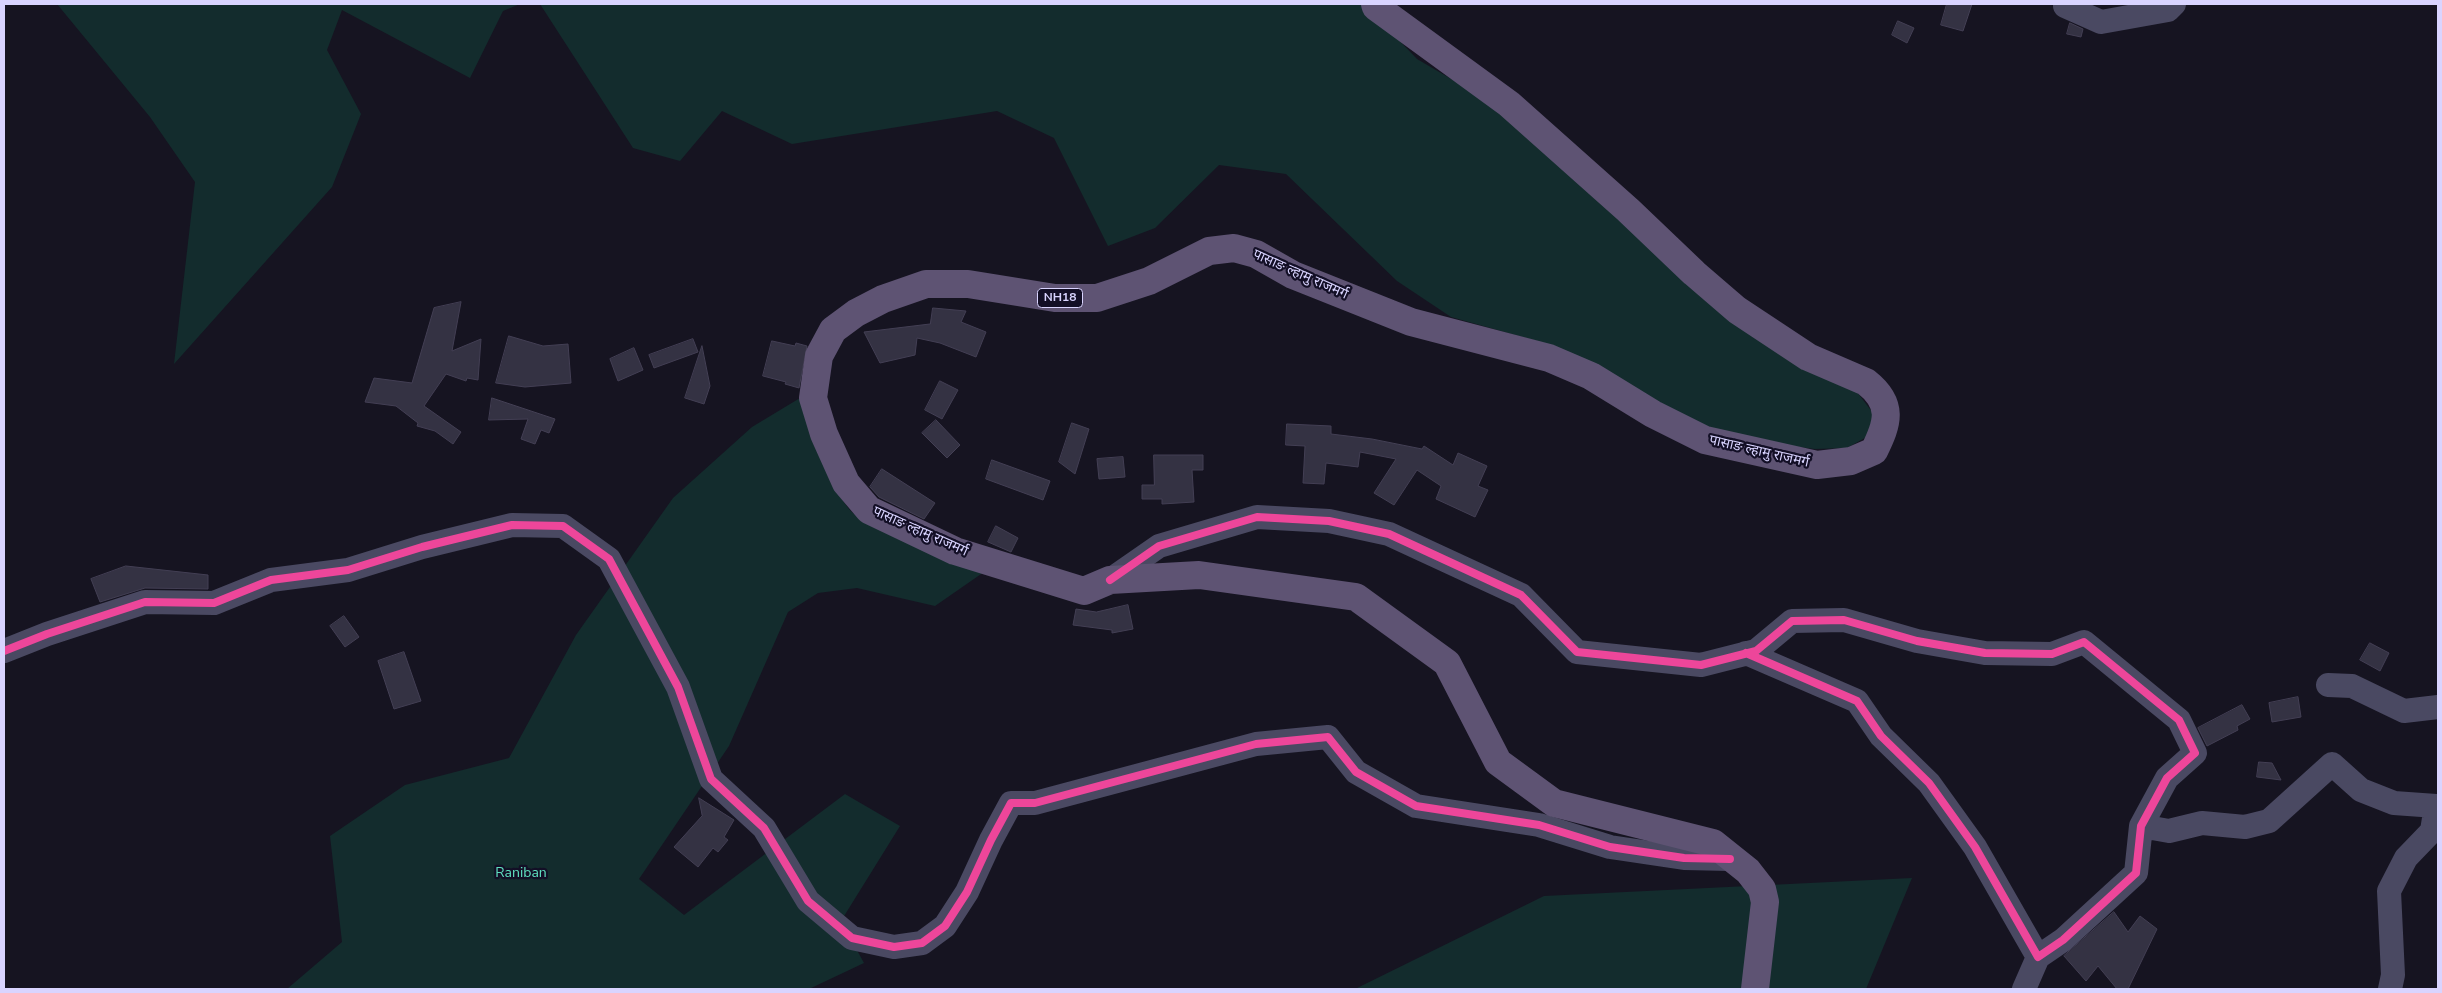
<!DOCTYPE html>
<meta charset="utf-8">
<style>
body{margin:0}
#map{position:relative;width:2442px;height:993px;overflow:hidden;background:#161421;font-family:"Nunito Sans",sans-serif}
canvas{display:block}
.frame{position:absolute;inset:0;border:5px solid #d9d4ff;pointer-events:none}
</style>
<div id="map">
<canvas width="2442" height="993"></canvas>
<div class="frame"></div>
</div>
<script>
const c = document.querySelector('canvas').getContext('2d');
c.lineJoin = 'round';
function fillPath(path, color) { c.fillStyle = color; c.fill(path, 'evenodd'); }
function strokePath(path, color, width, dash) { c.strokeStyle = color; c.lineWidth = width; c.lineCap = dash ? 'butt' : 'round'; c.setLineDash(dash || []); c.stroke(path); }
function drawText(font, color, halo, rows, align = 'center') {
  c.font = font + ' "Nunito Sans","Noto Sans Devanagari",sans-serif'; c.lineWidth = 4.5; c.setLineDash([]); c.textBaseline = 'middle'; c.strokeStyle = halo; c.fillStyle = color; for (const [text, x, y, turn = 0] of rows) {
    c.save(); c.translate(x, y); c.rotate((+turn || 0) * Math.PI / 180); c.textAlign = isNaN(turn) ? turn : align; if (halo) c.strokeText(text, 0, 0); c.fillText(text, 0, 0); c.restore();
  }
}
fillPath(new Path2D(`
 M57,4H520L503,11L470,78L342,10L327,50L361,114L332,187L174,364L195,182L150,117Z
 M540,4H1364L1417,59L1511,114L1746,332L1857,392L1873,413L1870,435L1847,448L1815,449L1774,444L1706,429L1551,345L1451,317L1397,281L1286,174L1219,165L1155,228L1108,246L1054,138L997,111L792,144L722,111L680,161L633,148Z
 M800,398C814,433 826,479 849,509C864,528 957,561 984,572L935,606L857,588L818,593L788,612L729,746L639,879L684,915L845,794L900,826L841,921L864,963L809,989H287L342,942L330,836L405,785L509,758L576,635L673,498L752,427Z
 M1912,878L1866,989H1355L1544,896Z`), '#132c2d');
const building = new Path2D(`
 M1947,4H1972L1963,31L1941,25Z
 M1898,21L1914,28L1907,43L1892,35Z
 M2070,23L2083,29L2081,37L2067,34Z
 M461,302L452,351L481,339L478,380L467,378L466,381L446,374L424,406L461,432L453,444L435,431L417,426L418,423L396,406L365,402L374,378L412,383L434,308Z
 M933,308L966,311L961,322L986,332L976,357L940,343L917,338L915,355L880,363L864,332L930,324Z
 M509,336L543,346L568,344L571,383L525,387L496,383Z
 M693,339L698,352L654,368L649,355Z
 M772,341L795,346L796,343L807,346L799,388L785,384L786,382L763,376Z
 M702,346L710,386L704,404L685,398Z
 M634,348L643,370L618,381L610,359Z
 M940,381L958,390L942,419L925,410Z
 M492,398L555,419L549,433L541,430L535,444L521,439L528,419L489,420Z
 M936,420L960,445L947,458L922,433Z
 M1072,423L1089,429L1075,474L1059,462Z
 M1287,424L1331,426V434L1372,439L1422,449L1424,446L1453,465L1458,453L1487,466L1478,486L1488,490L1475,517L1436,499L1441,486L1417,470L1394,505L1374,493L1396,459L1360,452L1358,467L1326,463L1324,484L1303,483L1305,446L1286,445Z
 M1154,455H1203V470H1192L1194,502L1162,504V499H1142V485H1154Z
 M1123,457L1125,477L1099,479L1097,459Z
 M992,460L1050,481L1043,500L986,479Z
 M882,469L935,503L924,519L879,497L870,487Z
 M996,526L1018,538L1011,552L988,542Z
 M126,566L208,575V589L145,588L100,602L91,579Z
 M1128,605L1133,629L1112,633V630L1073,625L1076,609L1096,612Z
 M344,616L359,637L345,647L330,626Z
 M2370,643L2389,653L2380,671L2360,660Z
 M404,652L421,701L394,709L378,661Z
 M2298,697L2301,717L2272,722L2269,703Z
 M2242,705L2250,719L2237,726L2238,730L2207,746L2198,728Z
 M2259,762L2272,763L2281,780L2257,777Z
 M699,798L734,820L724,837L728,840L718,852L713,848L698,867L674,847L702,816Z
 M2114,912L2128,932L2140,916L2157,929L2128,989H2117L2098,966L2086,981L2064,956Z`);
fillPath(building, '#343243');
strokePath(building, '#433f54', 1);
strokePath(new Path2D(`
 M2065,6L2101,22L2168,10L2174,4
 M1110,580L1159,546L1257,517L1329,521L1389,534L1521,595L1577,652L1701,665L1756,651L1792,621L1844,620L1917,641L1985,653L2052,654L2084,642L2179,720L2195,753L2167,778L2141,826L2136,873L2063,940L2038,957L1975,847L1929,783L1881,736L1857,701L1746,653
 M4,651L47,634L145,602L214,603L271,580L348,570L422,547L512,525L563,526L609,559L678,687L711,779L764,828L808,901L852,938L894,947L922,943L945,926L967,892L991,840L1011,803H1035L1256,744L1328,737L1356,772L1416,806L1539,825L1610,847L1684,858L1730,859
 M2328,685L2352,686L2404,711L2438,707
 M2141,826L2169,831L2202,823L2245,827L2269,821L2332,764L2361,790L2394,803L2436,806L2432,831L2406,858L2389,891L2393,975L2390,989
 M2024,989L2038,957`), '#4a4962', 24);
strokePath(new Path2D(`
 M1375,4L1376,7L1509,104L1628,210L1694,273L1737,310L1808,357L1866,382C1894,404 1888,423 1874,451L1851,461L1817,465L1705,440L1653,414L1591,376L1549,358L1411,322L1293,275L1256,254L1234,248L1209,251L1149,281L1097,298H1055L968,284H926L883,299L856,313L833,330L819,356L813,398L824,434L846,483L869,510L955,551L1084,591L1110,580L1199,575L1356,597L1447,663L1498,762L1554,803L1713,843L1748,871L1762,889L1765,902L1755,989`), '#5e5373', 28);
strokePath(new Path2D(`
 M1110,580L1159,546L1257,517L1329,521L1389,534L1521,595L1577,652L1701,665L1756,651L1792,621L1844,620L1917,641L1985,653L2052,654L2084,642L2179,720L2195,753L2167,778L2141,826L2136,873L2063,940L2038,957L1975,847L1929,783L1881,736L1857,701L1746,653
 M4,651L47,634L145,602L214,603L271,580L348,570L422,547L512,525L563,526L609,559L678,687L711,779L764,828L808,901L852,938L894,947L922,943L945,926L967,892L991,840L1011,803H1035L1256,744L1328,737L1356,772L1416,806L1539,825L1610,847L1684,858L1730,859`), '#ed469a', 8);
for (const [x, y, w] of [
 [1060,298,45]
]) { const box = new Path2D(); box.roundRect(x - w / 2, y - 9.5, w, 19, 4); c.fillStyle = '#130f26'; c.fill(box); strokePath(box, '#d9d4ff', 1); }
drawText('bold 12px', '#d9d4ff', null, [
 ["NH18",1060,298]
]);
drawText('14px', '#d9d4ff', '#130f26', [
 ["पासाङ ल्हामु राजमर्ग",1300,275,24],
 ["पासाङ ल्हामु राजमर्ग",1759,452,13],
 ["पासाङ ल्हामु राजमर्ग",920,532,24]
]);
drawText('14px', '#5fe0c0', '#130f26', [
 ["Raniban",521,874]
]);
</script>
